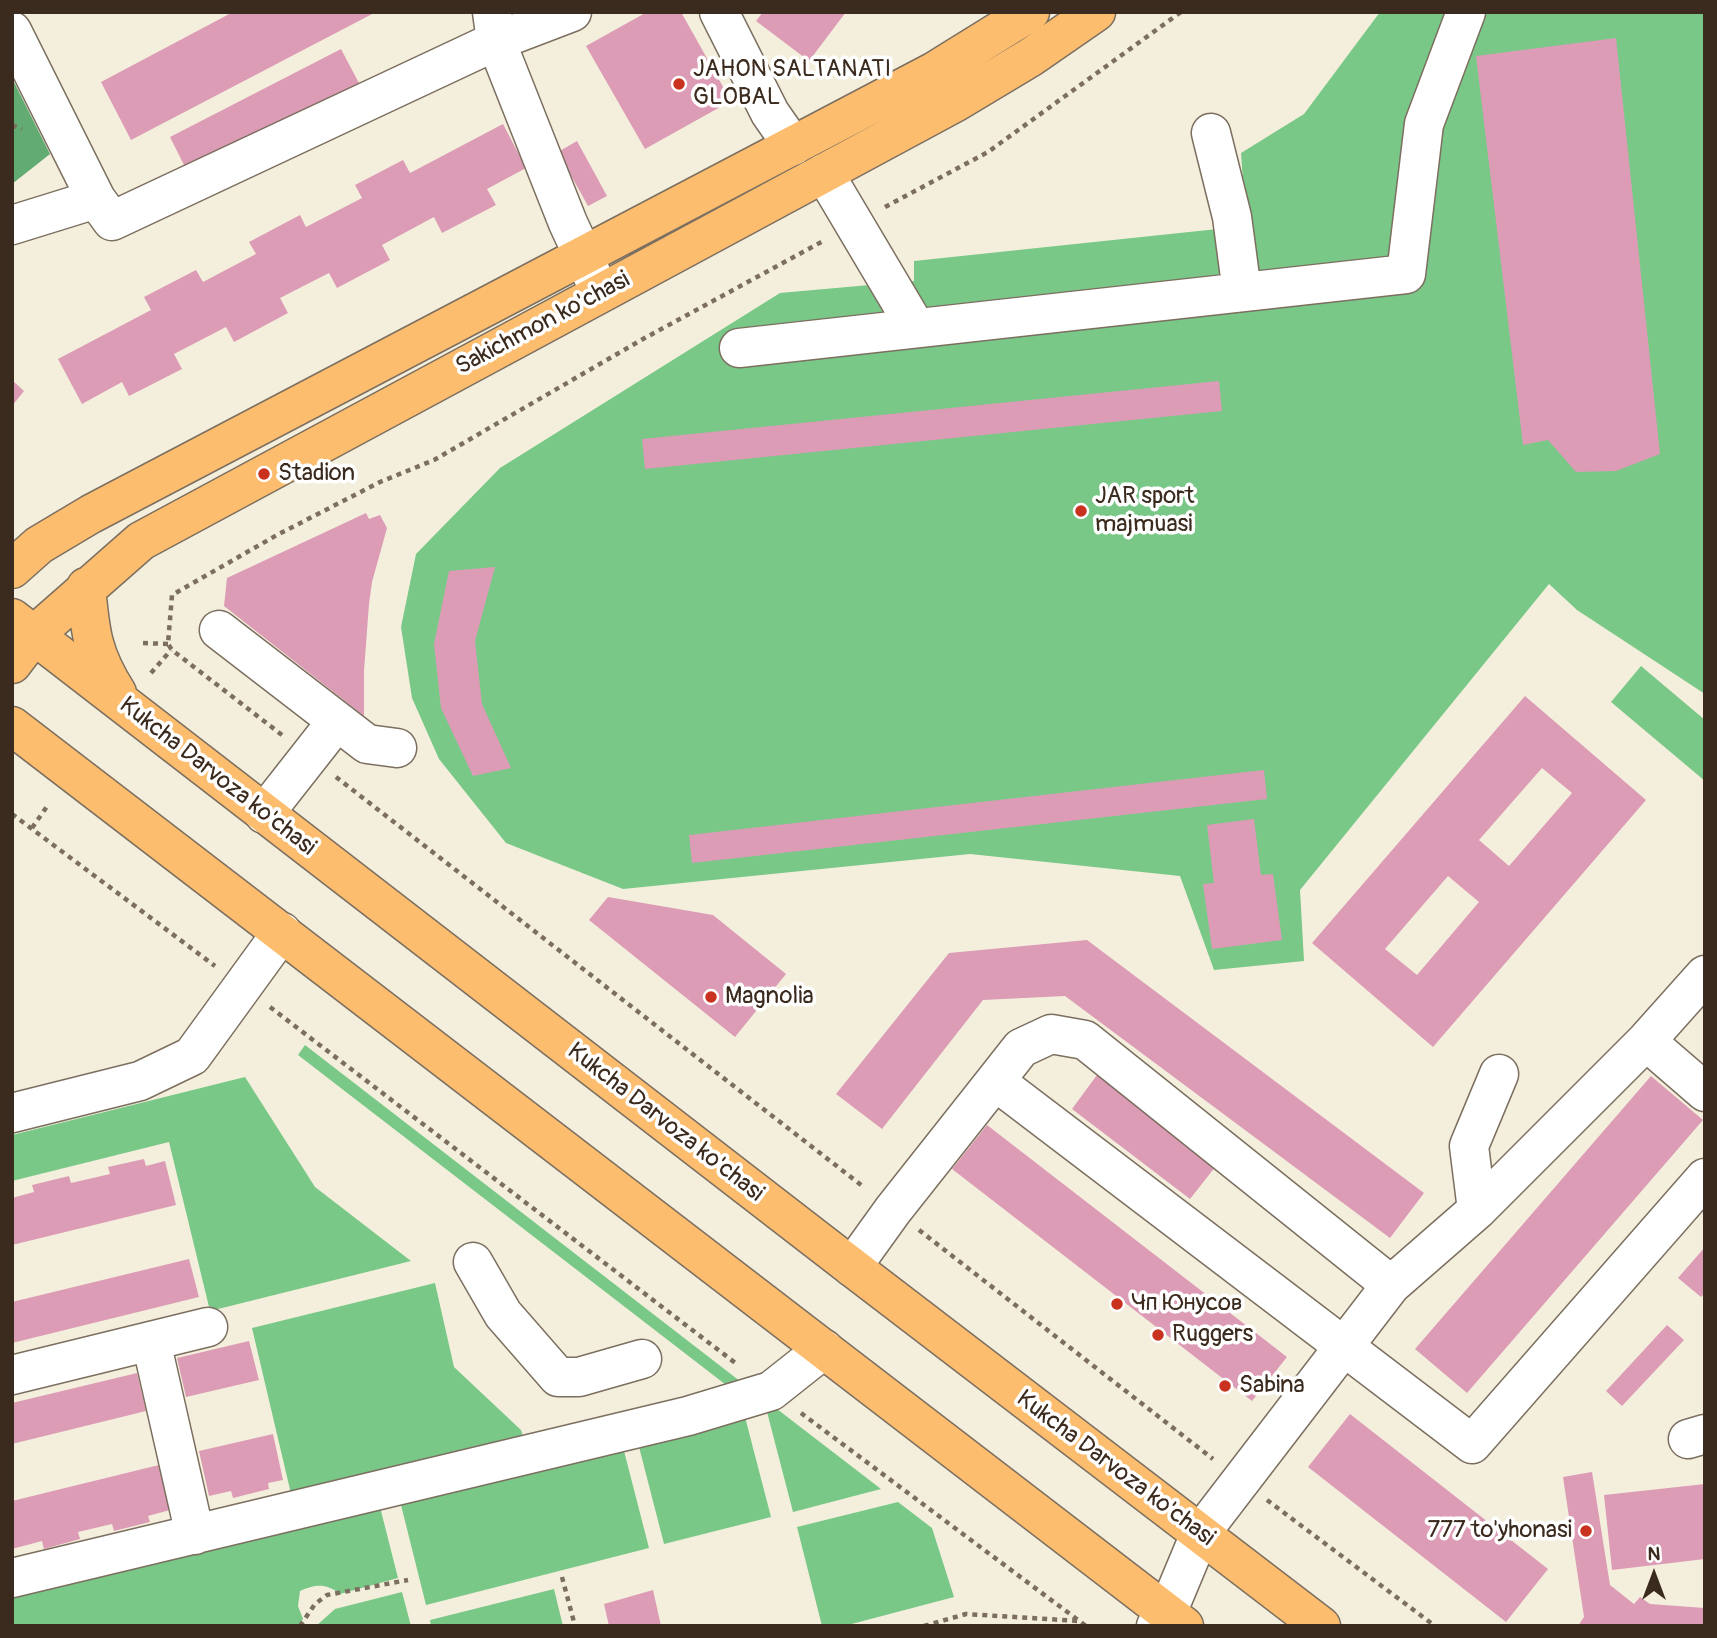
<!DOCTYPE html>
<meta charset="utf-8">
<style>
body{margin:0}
#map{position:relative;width:1717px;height:1638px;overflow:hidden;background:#f4efdc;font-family:Pangolin,sans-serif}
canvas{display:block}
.frame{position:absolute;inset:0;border:14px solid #3b2a1e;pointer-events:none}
.north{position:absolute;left:1619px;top:1540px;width:70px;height:70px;-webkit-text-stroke:5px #fff;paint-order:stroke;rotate:0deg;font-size:19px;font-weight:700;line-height:28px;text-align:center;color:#3b2a1e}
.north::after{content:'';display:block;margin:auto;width:24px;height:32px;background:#3b2a1e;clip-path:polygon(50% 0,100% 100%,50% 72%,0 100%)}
</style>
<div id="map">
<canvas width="1717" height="1638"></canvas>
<div class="frame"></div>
<div class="north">N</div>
</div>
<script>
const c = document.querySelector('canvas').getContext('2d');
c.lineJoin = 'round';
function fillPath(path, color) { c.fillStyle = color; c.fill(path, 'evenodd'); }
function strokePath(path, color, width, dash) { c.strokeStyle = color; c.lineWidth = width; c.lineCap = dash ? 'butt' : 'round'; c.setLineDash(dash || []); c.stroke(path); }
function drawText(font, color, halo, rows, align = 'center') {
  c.font = font + ' Pangolin,sans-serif'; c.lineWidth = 7; c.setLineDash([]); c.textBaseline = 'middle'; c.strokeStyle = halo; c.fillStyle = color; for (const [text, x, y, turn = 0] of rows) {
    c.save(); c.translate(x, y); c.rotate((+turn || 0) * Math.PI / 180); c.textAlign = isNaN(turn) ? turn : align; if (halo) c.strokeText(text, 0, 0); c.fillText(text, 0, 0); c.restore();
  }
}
fillPath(new Path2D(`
 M1380,12H1705V694L1577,610L1549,584L1300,890L1304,961L1214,970L1180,876L970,854L623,889L506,843L439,759L412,698L401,627L416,554L500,468L780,293L914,281V261L1246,226L1241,153L1304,114Z
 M1641,666L1705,720V781L1611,702Z
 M305,1045L745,1385L730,1388L298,1055Z
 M245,1077L315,1187L411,1261L210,1311L169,1142L12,1181V1135Z
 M435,1283L454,1367L521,1430L525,1443L292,1498L252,1328Z
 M777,1409L881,1489L793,1512L767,1412Z
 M745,1417L771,1517L664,1544L638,1443Z
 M623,1447L649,1548L426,1605L400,1501Z
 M898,1502L932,1528L954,1597L844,1626H822L797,1527Z
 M380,1507L398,1578L340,1594C326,1583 315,1584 300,1591L298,1606L303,1619L298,1626H12V1596Z
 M554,1589L563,1626H431L430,1620Z
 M402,1592L411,1626H316L335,1609Z`), '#79c888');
fillPath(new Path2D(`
 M12,78L50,154L12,184Z`), '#62ac74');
fillPath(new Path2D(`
 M233,12H376L131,140L101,82Z
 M647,12H681L731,101L645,149L586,46Z
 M763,12H846L809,61L756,21Z
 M1616,38L1660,454L1616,471L1576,472L1548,440L1523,445L1476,56Z
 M341,49L360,85L188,173L170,137Z
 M503,124L526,168L487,189L496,205L442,233L434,217L382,245L390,260L337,288L329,273L280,298L288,313L234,342L226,327L174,354L182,369L129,396L122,382L82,404L58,359L151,310L144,297L196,270L203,282L256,254L249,242L300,215L306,227L362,198L355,185L403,160L410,173Z
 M577,141L607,196L588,206L558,152Z
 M12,380L24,391L12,406Z
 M1219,381L1222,411L645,469L642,439Z
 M366,513L369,519L380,515L387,528L372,582L369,604L364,671V716L224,606L227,578Z
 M495,567L475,641L482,704L511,768L473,776L441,708L434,644L449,571Z
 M1525,696L1646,800L1433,1047L1312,943ZM1542,768L1572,793L1509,866L1479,840ZM1448,876L1479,902L1417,975L1385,949Z
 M1264,770L1267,799L692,863L689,835Z
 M1254,819L1261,875L1273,874L1282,940L1212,949L1203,884L1214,883L1207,825Z
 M608,897L713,915L786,974L735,1037L589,920Z
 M1087,940L1424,1193L1390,1238L1065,996L983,1000L882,1129L836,1094L949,953Z
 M1097,1075L1216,1166L1190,1199L1072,1109Z
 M1651,1076L1703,1120L1467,1393L1415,1349Z
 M987,1125L1287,1357L1252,1401L952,1169Z
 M144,1159L146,1166L165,1161L176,1205L12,1245V1198L34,1192L32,1185L69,1176L71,1183L110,1174L108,1167Z
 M1705,1247V1293L1701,1297L1678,1278Z
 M189,1259L199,1297L12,1343V1302Z
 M1667,1325L1684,1340L1622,1406L1606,1391Z
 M249,1341L259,1380L186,1397L177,1358Z
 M137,1373L146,1411L12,1444V1403Z
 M1350,1414L1548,1569L1506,1622L1308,1467Z
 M273,1434L283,1480L268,1483L269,1489L233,1498L231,1491L209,1496L199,1451Z
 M159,1465L170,1510L148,1516L150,1522L114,1531L112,1524L78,1532L80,1539L44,1549L42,1541L12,1549V1501Z
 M1592,1472L1610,1585L1634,1604L1640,1597L1650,1604L1705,1608V1626H1578L1584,1617L1563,1477Z
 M1705,1484V1559L1612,1570L1604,1495Z
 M653,1590L661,1626H609L604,1604Z`), '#dc9cb6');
const minor = new Path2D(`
 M492,12L496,41L568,223L600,292
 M719,12L770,113L793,146
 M12,31L96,199L112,221L496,41L572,12
 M1211,133L1232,217L1242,292
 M824,173L916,328
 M12,225L96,199
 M739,348L1406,274L1424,124L1466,12
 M219,630L367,744L397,748
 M264,814L337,721
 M1646,1041L1705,1092
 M995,1081L1021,1048L1051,1034L1085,1040L1391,1285
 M12,1113L140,1081L192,1056L282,932
 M1477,1210L1469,1146L1499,1074
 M473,1262L503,1314L558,1377H579L642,1359
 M852,1267L893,1210L995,1081L1472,1444L1705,1178
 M151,1341L195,1535
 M12,1375L208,1327
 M1688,1439L1705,1434
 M12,1578L688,1416L771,1391L824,1349
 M1156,1626L1167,1613L1200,1534L1391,1285L1477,1210L1646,1041L1705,975`);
const major = new Path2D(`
 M12,569L39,545L91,514L935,71L1030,12
 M86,587C90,631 92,654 117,693
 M12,618L852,1267L1321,1626
 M12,664L34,635L141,541L956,102L1031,57L1096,12
 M12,726L1184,1626`);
strokePath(minor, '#7c6f60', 41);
strokePath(major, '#7c6f60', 41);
strokePath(new Path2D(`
 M12,125L22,129
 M885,207L988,152L1181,12
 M143,643L168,644
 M151,673L171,650
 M282,735L172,650L168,644L172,595L277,535L380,482L434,460L643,339L825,240
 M336,777L865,1188
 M12,814L215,966
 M32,828L48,805
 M270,1007L738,1365
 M919,1230L1213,1459
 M801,1413L1086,1626
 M1267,1500L1435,1626
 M562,1577L575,1626
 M300,1626L315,1604L327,1595L408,1580
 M924,1626L966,1614L1079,1621`), '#7c6f60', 4.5, [5, 5]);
strokePath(minor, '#fff', 38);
strokePath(major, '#fcbd6f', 38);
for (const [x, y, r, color] of [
 [679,84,7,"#c8321e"],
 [264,474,7,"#c8321e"],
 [1081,511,7,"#c8321e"],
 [711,997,7,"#c8321e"],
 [1117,1304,7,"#c8321e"],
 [1158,1335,7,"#c8321e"],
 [1225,1386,7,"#c8321e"],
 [1586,1531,7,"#c8321e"]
]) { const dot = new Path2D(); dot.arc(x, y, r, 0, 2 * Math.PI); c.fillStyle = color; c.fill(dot); strokePath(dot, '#fff', 2.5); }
drawText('24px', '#3b2a1e', '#fff', [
 ["JAHON SALTANATI",693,70],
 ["GLOBAL",693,98],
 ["Stadion",278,474],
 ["JAR sport",1095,497],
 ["majmuasi",1095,525],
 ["Magnolia",725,997],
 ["Чп Юнусов",1131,1304],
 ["Ruggers",1172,1335],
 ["Sabina",1239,1386],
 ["777 to'yhonasi",1572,1531,"right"]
], 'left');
drawText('24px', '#3b2a1e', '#fff', [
 ["Sakichmon ko'chasi",543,324,-28],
 ["Kukcha Darvoza ko'chasi",217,777,38],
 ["Kukcha Darvoza ko'chasi",665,1123,38],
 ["Kukcha Darvoza ko'chasi",1115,1469,37]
]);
</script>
